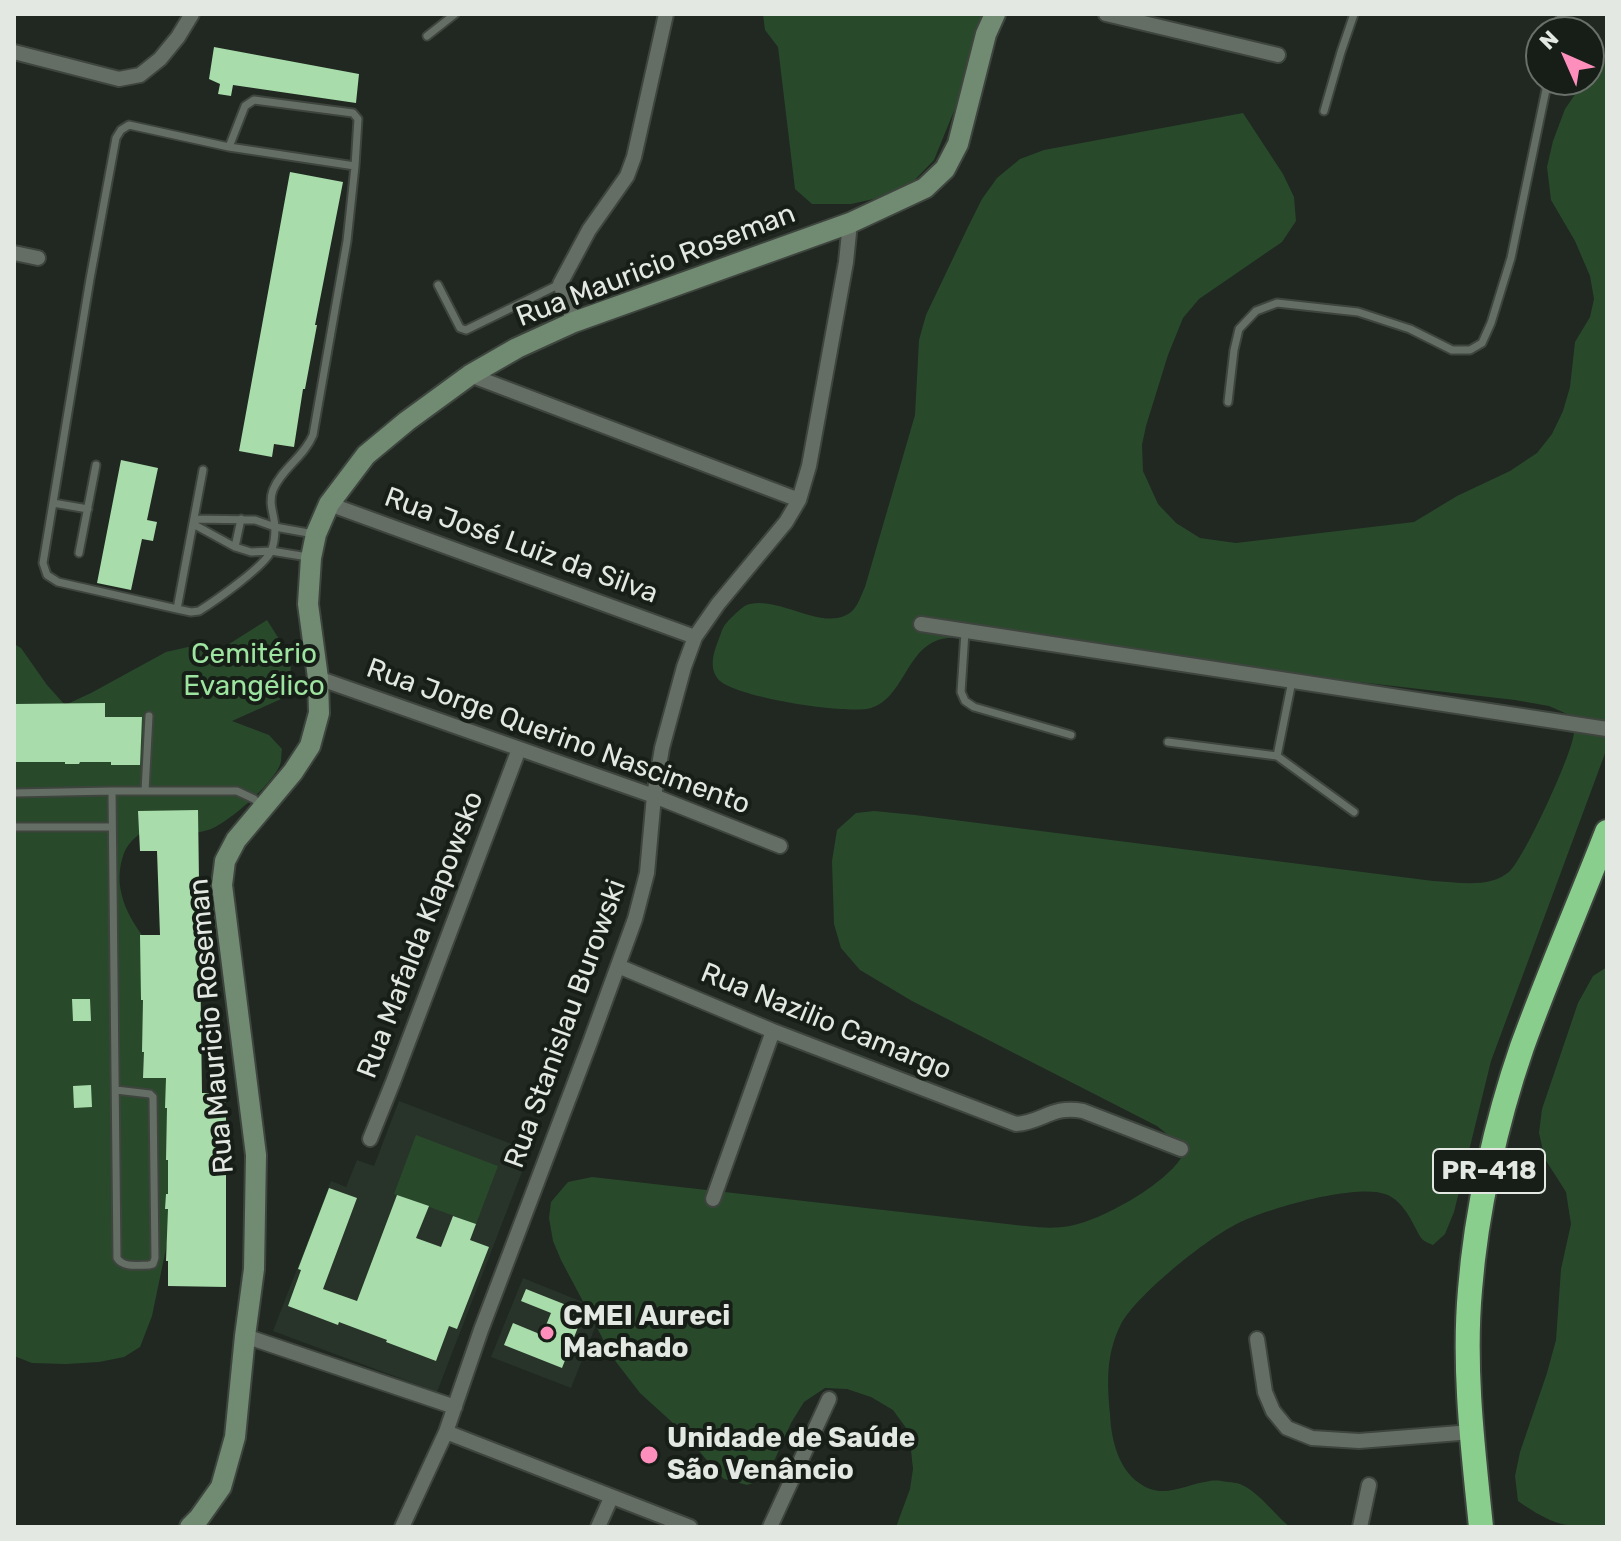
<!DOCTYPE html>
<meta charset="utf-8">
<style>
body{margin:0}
#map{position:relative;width:1621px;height:1541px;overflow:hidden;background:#202821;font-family:Rubik,sans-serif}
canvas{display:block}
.frame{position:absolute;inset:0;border:16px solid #e3e8e3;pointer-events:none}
.north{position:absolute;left:1525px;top:16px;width:80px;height:80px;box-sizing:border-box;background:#171e17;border:2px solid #696f69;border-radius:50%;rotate:315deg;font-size:22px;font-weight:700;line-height:32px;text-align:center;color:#e3e8e3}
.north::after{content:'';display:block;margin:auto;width:28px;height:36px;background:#fe8ebb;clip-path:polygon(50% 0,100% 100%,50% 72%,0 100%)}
</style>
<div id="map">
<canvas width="1621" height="1541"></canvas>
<div class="frame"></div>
<div class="north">N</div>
</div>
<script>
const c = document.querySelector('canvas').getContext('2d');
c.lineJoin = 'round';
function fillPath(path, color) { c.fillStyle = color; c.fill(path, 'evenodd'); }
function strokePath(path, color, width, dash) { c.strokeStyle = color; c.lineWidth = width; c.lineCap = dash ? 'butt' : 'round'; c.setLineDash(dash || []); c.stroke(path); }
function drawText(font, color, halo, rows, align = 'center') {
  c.font = font + ' Rubik,sans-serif'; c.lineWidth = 8; c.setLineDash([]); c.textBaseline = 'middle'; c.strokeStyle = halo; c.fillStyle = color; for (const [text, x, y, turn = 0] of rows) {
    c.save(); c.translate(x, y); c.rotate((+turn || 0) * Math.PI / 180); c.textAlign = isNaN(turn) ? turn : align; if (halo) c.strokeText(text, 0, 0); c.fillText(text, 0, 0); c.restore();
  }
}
fillPath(new Path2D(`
 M399,1101L530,1151L437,1392L273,1331L331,1181L346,1187L357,1160L374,1166Z
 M523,1278L602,1310L571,1388L491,1357Z`), '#283429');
fillPath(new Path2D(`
 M763,14H987L954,111L934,160L909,186L878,198L851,204H812L795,189L778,47L765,30Z
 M1607,57V748L1491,1061L1454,1212L1445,1234L1433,1245C1429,1243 1425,1242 1422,1239C1419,1236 1418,1232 1416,1229C1409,1215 1400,1199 1385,1194C1355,1183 1260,1210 1233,1226C1204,1241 1134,1297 1120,1326C1106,1355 1107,1383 1110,1414C1111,1437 1117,1464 1135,1480C1162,1502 1181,1485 1210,1481C1215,1480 1222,1481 1228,1482C1229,1482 1238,1483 1240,1484C1259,1492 1274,1514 1290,1527H896L910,1489L913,1469L909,1432L893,1410L871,1397L847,1389L825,1388L804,1402L791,1423L775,1459L759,1481L747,1485L724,1479L715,1470L685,1434L640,1393L613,1358L561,1260L553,1241L549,1218L551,1202L568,1182L592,1177L1007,1224C1027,1226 1049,1230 1070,1226C1102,1220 1164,1185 1181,1158L1177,1142L1157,1126L912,1001L860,970L841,948L834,924L832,861L837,830L856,813L874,811L915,815L1433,881C1458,882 1490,889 1510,871C1524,858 1575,749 1574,731C1574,726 1569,719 1567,714L1549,706L1515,700L993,640C975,639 955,635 938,640C906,651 903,698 871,708C848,715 732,697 718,679C707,665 716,647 721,633C724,624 729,620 735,614C740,610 744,605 750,604C781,596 830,636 854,609C859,603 862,593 865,587L915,415L919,340L926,315L967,229L982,199L997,178L1020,159L1044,150L1243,113L1283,174L1294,197L1296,221L1282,242L1199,299L1183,318L1168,355L1146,426L1142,445L1143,471L1158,504L1176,523L1200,538L1236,543L1414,522L1457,496L1510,471L1537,453L1552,434L1563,411L1570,387L1575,342L1590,317L1594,299L1590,276L1575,241L1551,200L1547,167L1553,141L1565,109L1585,80H1589L1590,72Z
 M267,620L291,658L290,695L232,721L269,735L282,749C281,755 282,762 279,767C270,786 230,821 211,829C206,831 199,832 193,833C180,835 162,826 150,829C139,832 128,843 124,853C106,903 147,942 177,976L169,1234L152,1316L140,1347L124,1357L99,1362L66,1364L32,1363L14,1356V644L21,648L47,685L65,705L91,693L166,652L188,647L202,651L207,658Z
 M1607,967V1527C1564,1527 1554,1526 1518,1501L1515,1476L1520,1452L1547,1373L1556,1340L1561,1269L1571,1224L1566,1192L1545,1159L1539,1133L1542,1109L1578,1003L1593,976Z
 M416,1135L498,1166L476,1224L394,1194Z`), '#29492b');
fillPath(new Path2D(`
 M214,47L359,74L356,103L233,85L231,96L218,94L220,84L209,79Z
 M290,172L343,182L315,325H317L305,389H303L294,447L274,444L272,457L239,451Z
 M121,460L158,468L147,520L157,522L153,541L142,539L131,590L97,583Z
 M105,703V717H142L140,765H111V762H80L79,764H65V762H14V704Z
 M198,810L202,1093H226V1287L168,1286V1261H166L168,1209H165L166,1194H168V1160H166L167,1108H165L166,1078H143L144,1052H142L143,1000H141L140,935H160L157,851H140L138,811Z
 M72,999H90L91,1021H73Z
 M91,1085L92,1107L74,1108L73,1086Z
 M329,1188L357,1198L323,1289L357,1301L397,1195L429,1206L416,1238L441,1247L453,1216L476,1224L470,1240L489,1247L457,1329L449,1326L436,1361L386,1342L387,1340L339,1322L338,1325L288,1306L301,1270L298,1269Z
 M526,1289L584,1312L562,1368L504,1345L513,1323L542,1335L551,1313L521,1301Z`), '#a8dcaa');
const lane = new Path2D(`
 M1557,32L1561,14
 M427,36L455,14
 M1324,111L1341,52L1354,14
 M129,125L229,147L355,166L347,241L313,435C304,457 282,468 273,490C268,503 274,513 275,527C275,533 274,545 271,551C265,566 215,601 199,611L191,612L177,609L58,582L47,575L43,563L90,279L116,138L121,130Z
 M229,147L245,106L254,100L353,113L358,119L355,166
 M438,285L460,328L466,330L560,284
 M1228,402L1234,350L1239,329L1256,311L1277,303L1358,312L1410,329L1452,350H1470L1482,343L1491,323L1511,258L1548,80
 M53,503L88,509
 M194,519L255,520L275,527L314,534
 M193,524L235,547L251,552L271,551L308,557
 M235,547L241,519
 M79,553L96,465
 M177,609L203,470
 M965,632L961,692L965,701L974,707L1071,735
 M1168,742L1277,756L1354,812
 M1277,756L1292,681
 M145,791L149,716
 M14,793L112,791
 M14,827H112
 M116,1090L150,1094L153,1097L155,1258L153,1264L149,1265C138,1265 123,1268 117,1258L112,791H237L254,799L261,806`);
const street = new Path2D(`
 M1106,14L1278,55
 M14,52L119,79L140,75L160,59L178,37L192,14
 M14,253L38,258
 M574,322L560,284L589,230L627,176L634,157L666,14
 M470,375L799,500
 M329,504L695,637
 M921,624L1607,729
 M318,678L654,796L780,846
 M618,966L773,1031L1016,1124C1044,1122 1051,1105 1083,1111L1181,1149
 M370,1139L393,1082L519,749
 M713,1199L773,1031
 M245,1336L455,1407
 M1257,1339L1265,1392L1273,1411L1287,1428L1312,1438L1359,1441L1472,1432
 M446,1432L690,1527
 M402,1527L446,1432L481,1330L589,1045L635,919L647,873L654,796L662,748L684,667L695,637L718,604L786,522L799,500L809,466L846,262L850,223
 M598,1527L611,1498
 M770,1527L829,1399
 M1360,1527L1369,1485`);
const secondary = new Path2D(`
 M190,1527L199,1518L221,1487L235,1437L245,1336L254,1269L256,1155L222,885L225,861L236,840L293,772L310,746L319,713L318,678L308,604L311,558L316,534L329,504L366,455L407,421L470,375L517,348L574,322L850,223L925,188L945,169L958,144L986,34L995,14`);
const highway = new Path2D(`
 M1481,1527C1473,1449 1463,1369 1470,1290C1476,1212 1496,1122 1522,1047C1548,975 1579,904 1607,832`);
strokePath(lane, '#3e443e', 11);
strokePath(street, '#3e443e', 18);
strokePath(secondary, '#3e443e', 24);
strokePath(highway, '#3e443e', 28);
strokePath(lane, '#656e65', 7);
strokePath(street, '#656e65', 14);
strokePath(secondary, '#708b71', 20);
strokePath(highway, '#89ce8c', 24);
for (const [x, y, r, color] of [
 [547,1333,8,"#fe8ebb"],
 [649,1455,10,"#fe8ebb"]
]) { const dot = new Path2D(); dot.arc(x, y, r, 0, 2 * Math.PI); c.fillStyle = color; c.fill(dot); strokePath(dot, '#171e17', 3); }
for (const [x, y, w] of [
 [1489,1171,112]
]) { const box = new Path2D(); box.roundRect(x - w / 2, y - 22, w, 44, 6); c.fillStyle = '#171e17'; c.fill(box); strokePath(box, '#e3e8e3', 2); }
drawText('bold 26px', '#e3e8e3', null, [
 ["PR-418",1489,1171]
]);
drawText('28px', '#e3e8e3', '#171e17', [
 ["Rua Mauricio Roseman",656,266,-21],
 ["Rua José Luiz da Silva",521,546,20],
 ["Rua Jorge Querino Nascimento",558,737,20],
 ["Rua Mafalda Klapowsko",421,935,-69],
 ["Rua Nazilio Camargo",826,1022,22],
 ["Rua Stanislau Burowski",566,1024,-70],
 ["Rua Mauricio Roseman",212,1026,-95]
]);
drawText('28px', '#9ce49f', '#171e17', [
 ["Cemitério",254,655],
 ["Evangélico",254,687]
]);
drawText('bold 28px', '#e3e8e3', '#171e17', [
 ["CMEI Aureci",563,1317],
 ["Machado",563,1349],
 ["Unidade de Saúde",667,1439],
 ["São Venâncio",667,1471]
], 'left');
</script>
